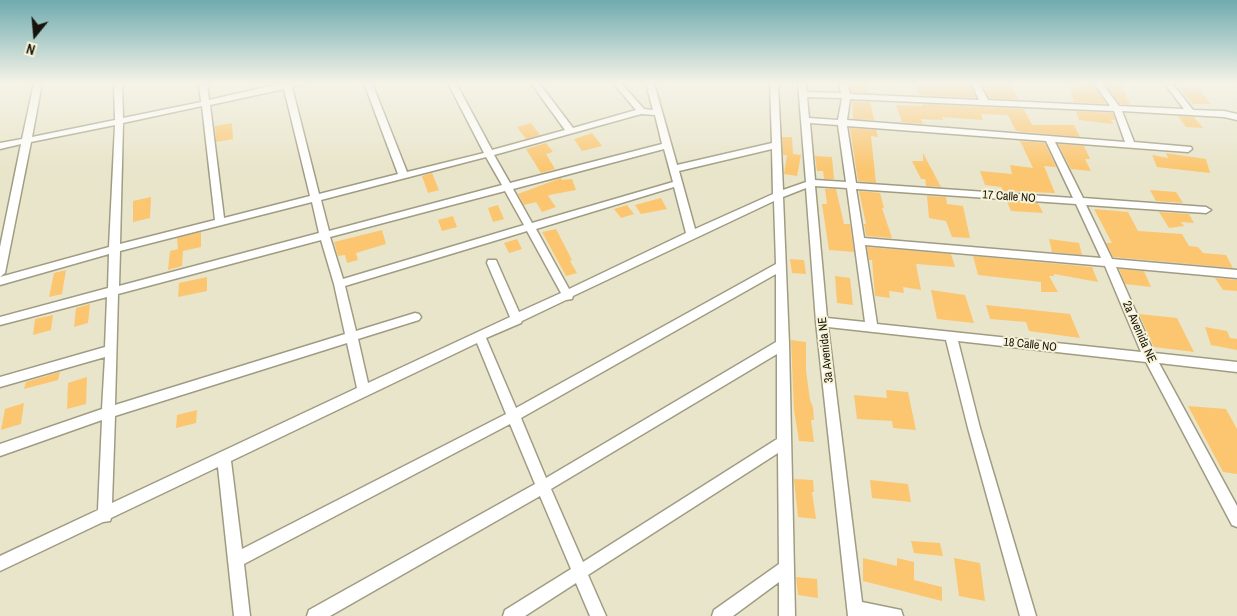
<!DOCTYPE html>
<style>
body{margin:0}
#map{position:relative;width:1237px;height:616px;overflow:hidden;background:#e9e5cb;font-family:"Archivo Narrow",sans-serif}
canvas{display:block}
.north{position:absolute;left:10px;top:10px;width:50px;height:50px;-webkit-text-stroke:4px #f7f3d8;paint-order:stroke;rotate:197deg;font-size:14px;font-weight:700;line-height:20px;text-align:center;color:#16140b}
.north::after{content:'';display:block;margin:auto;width:18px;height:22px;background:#16140b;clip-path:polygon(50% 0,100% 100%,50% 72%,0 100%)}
</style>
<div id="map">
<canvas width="1237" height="616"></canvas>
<div class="north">N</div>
</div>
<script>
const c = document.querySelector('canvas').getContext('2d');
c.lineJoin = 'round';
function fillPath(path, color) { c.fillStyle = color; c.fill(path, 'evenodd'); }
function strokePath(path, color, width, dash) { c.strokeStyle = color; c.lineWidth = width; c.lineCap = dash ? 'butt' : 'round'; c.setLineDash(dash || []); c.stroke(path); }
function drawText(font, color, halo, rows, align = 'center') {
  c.font = font + ' "Archivo Narrow",sans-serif'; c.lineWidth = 4; c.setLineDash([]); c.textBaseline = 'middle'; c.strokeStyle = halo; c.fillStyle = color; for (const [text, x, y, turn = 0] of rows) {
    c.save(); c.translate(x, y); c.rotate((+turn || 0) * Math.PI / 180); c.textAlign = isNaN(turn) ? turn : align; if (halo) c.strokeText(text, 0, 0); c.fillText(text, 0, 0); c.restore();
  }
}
fillPath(new Path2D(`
 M849,83H865L868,93L851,92Z
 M950,83H969L976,98L919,95L916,85L945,87V84L951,85Z
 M981,83L1010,85L1019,100L989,98Z
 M1078,83H1092L1106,104L1074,102L1069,86L1080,88Z
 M1104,83H1121L1130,105L1120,104Z
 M1179,88L1199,89L1211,104H1193Z
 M852,101L870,102L874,120L853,119Z
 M922,104L1024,109L1032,125H1074L1080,137L1016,131L1008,115L981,114L983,120L942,117L943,120L921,119L923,124L902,122L896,105L923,106Z
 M1076,111L1113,113L1115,120H1111L1113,124L1079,120Z
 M1178,116L1194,117L1203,128L1186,127Z
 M232,123L233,139L216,142L215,126Z
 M531,123L540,135L526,139L517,127Z
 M850,128L876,130L878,137L871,136L876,183L858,181Z
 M592,133L602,146L582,151L574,139Z
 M782,137H792L793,154L801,155L797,176L784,174L787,155H783Z
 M1020,141L1045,143L1056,167L1044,166L1055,193L1003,191L1001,187L985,185L980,171L1012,174L1010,165L1033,168Z
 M546,143L553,152L546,154L555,169L541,173L526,149Z
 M1058,144L1084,146L1090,159H1085L1091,171L1071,169Z
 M923,153L931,168L941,187L926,186L925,179H921L912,161H923Z
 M1166,153L1206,159L1210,173L1157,167L1152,155L1168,158Z
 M815,156L832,157L834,179H824L823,171H817Z
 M432,173L439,190L428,193L422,176Z
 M561,178L562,180L572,179L576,190L549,195L548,196L556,207L542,212L536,202L524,205L518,194Z
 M825,189H836L844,224H850L854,252L829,250L822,204H827Z
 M1150,190L1176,192L1183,203L1156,201Z
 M859,191L880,193L884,208H882L892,238L866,236L864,224H866Z
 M927,196L946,197L947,204L963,206L970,238L952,237L946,221L929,218Z
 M151,197L150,218L133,222V201Z
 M661,198L667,209L641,214L635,205Z
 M1007,201L1038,203L1043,213L1011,211Z
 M498,205L504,219L493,222L488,208Z
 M627,205L634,214L621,218L614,209Z
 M1094,209L1128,212L1138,231L1182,234L1189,246L1198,247L1203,253L1226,255L1233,268L1113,257L1106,243H1112Z
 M1159,212L1189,214L1194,223L1181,222L1184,226L1169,228Z
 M453,216L457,227L442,231L438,220Z
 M556,229L572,260L570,261L577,273L566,276L542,232Z
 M382,230L386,244L356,253L358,260L347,263L345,255L338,256L334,242Z
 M201,232V247L183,251L182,266L168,270L170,251L178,249L177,238Z
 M517,239L522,249L509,253L504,243Z
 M1049,239L1079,243L1082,255L1052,252Z
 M867,247L951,254L955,267L916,264L921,290L903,287L904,293L889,291L890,298L875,296L872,260H869Z
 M973,256L1092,267L1098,282L1054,274V276H1049L1058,292H1041V282L978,275Z
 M790,259L804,260L806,274L792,273Z
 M1119,269L1144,271L1151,287L1125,284Z
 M66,270L62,294L49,297L54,273Z
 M835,276L850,278L853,305L837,303Z
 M207,277V291L178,297L179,283Z
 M1215,278L1237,280V291L1223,290Z
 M931,290L965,295L974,323L937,319Z
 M90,304L88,323L74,327L76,308Z
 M986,305L1070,314L1080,338L1029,331L1026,322L990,319Z
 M1139,314L1177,318L1194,352L1154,347Z
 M53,315L51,330L33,335L35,319Z
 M1205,327L1227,331L1230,338L1237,339V350L1211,345Z
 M791,340L806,342V371L810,400L813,407L814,420H811L814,442L799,441L794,410Z
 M60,372L58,380L24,389L26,382Z
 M87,377L86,404L67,409L68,383Z
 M886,390L908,392L916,430L893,428L892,421L857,419L854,395L887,398Z
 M24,403L21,424L1,430L5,409Z
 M1188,406L1226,409L1237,429V474L1223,472Z
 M197,410L196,423L176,428L177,415Z
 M794,479L813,480L814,492H812L816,519L798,517Z
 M870,480L908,484L911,502L872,498Z
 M911,541L940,543L943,556L914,553Z
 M863,558L897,566V558L914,562V580L942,587V601L863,581Z
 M954,558L980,563L985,601L959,596Z
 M796,577L817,579L818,598L798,595Z`), '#fbc66f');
const minor = new Path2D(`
 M34,83H42L32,137L115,120L114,83H122L123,118L201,102L199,83H207L209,100L283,83H306L292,87L319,194L398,174L364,83H372L407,172L484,153L448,83H456L492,150L565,130L531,83H539L573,128L636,110L613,83H621L644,109L653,110L646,83H654L677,165L772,143L770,83H778L783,190L806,182L798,83H806L807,92L841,93L839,83H847L850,94L979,100L971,83H979L988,100L1110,106L1094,83H1102L1119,106L1184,109L1164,83H1172L1193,110L1224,111L1237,114V120L1224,117L1122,111L1134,142L1191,147L1192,149L1188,152L1055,142L1083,198L1206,207L1211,210L1206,213L1086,205L1112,259L1237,270V278L1116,267L1154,353L1237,362V372L1159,363L1237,506V527L1232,525L1146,362L958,341L980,428L1036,616H1020L968,428L946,340L828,327L862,602L901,610L903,616H848L816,322L806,188L783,197L789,344L795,616H779V582L733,616H712L714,610L779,564L778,453L588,575L606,616H590L576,583L525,616H503L505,610L571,569L540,496L330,616H307L309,610L535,484L510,424L244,564L250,616H234L218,467L111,518L110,521L103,522L0,571V556L98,510L102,420L0,456V444L102,409L105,357L0,387V377L105,347L107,297L0,325V317L108,288L109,254L0,285V277L109,247L115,125L31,142L5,273L0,277V247L21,144L0,149V143L22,139ZM284,89L310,196L224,218L210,105ZM807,97L842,98L838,120L809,118ZM850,99L1114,111L1125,142L847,120ZM202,106L215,220L120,244L123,123ZM641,114L655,115L662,144L510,183L494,155ZM810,123L838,125L846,182L815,180ZM847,126L1046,141L1073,198L856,183ZM664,149L673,182L532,223L513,189ZM772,149L773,194L695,229L679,171ZM486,157L502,185L329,231L321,200ZM815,186L847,188L865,322L827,318ZM674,187L686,233L569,289L536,229ZM856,189L1076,204L1101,258L864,238ZM505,191L524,225L343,279L330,237ZM774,201L776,264L516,408L486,338L521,323L522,321L566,300L572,299L573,296ZM312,202L319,233L119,286L120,251ZM527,231L561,293L519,312L496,260H488L487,263L510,317L368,383L358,339L419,320L421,317L419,314L415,313L356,331L345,286ZM321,240L334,284L345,334L115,405L118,294ZM865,245L1105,266L1141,352L877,324ZM776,274V342L546,478L521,418ZM347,343L357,388L112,503L115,416ZM477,343L506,414L242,549L231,461ZM777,354V439L583,562L551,489Z`);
strokePath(minor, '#a09c83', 3);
fillPath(minor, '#fff');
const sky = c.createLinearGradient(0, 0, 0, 169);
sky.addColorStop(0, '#6fabaf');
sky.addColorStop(0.49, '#f5f3e8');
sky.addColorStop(1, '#f5f3e800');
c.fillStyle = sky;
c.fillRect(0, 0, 1237, 169);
drawText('12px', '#16140b', '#f7f3d8', [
 ["17 Calle NO",1009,197,4],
 ["2a Avenida NE",1139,332,66],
 ["18 Calle NO",1030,345,6],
 ["3a Avenida NE",826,350,-96]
]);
</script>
